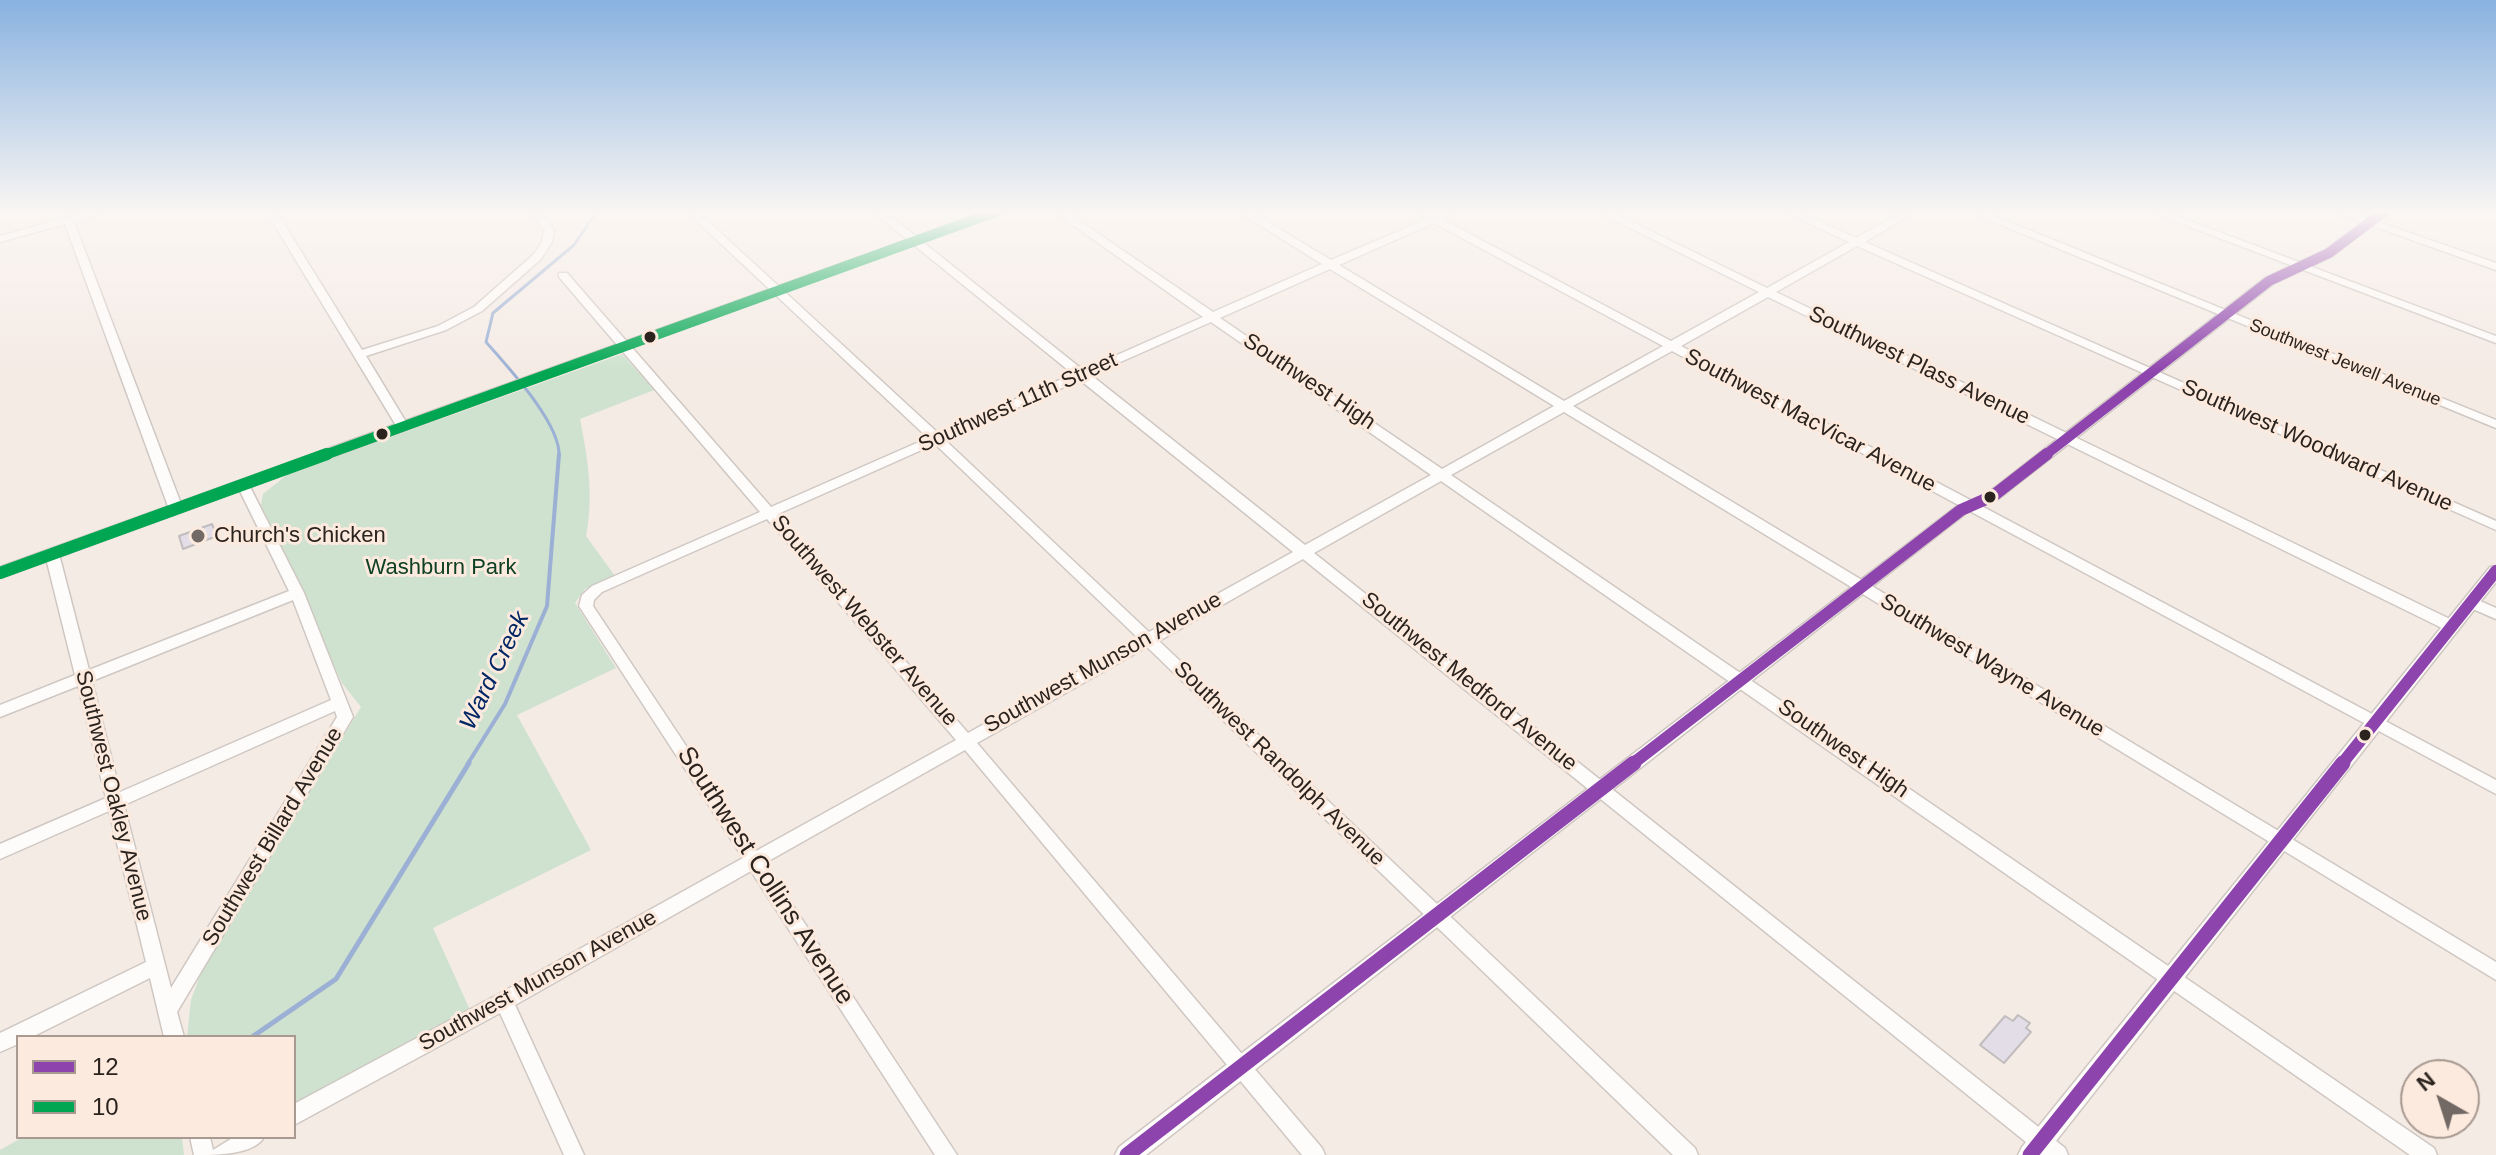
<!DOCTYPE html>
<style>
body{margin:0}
#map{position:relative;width:2496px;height:1155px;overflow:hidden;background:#f5ebe5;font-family:Helvetica,sans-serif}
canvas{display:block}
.legend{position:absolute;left:16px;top:1035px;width:280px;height:104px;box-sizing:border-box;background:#fceade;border:2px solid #a89a91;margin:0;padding:10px 14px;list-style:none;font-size:24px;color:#2b231e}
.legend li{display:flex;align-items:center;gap:16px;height:40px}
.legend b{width:40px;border:2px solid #a89a91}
.north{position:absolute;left:2400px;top:1059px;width:80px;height:80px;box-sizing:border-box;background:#fceade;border:2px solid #a89a91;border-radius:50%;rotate:321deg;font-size:22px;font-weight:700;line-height:32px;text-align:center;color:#2b231e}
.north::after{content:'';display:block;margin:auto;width:28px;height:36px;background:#726964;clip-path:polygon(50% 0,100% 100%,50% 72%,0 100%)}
</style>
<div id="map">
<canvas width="2496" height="1155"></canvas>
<ul class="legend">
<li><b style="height:10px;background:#8e44ad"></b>12</li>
<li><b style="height:10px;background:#00a651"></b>10</li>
</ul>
<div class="north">N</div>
</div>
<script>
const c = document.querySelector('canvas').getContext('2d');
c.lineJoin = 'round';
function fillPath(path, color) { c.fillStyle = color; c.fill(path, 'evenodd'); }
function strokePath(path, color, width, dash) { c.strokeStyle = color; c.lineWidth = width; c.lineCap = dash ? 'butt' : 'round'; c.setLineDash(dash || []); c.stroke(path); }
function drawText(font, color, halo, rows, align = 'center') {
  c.font = font + ' Helvetica,sans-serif'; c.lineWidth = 6; c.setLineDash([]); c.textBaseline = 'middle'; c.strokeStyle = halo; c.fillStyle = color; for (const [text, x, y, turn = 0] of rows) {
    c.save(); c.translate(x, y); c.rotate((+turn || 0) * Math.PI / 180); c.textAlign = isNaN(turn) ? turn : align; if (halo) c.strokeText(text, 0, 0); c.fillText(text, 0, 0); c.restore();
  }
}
fillPath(new Path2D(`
 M622,354L654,390L580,419C588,460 594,495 586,536L615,576L585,589L575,603L616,668L517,715L591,850L433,928L470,1010L294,1106V1037H187L191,1000L201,973L361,707L342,683L261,505L263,494L288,474Z
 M23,1137H182L184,1155H0V1150Z`), '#cee2cf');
strokePath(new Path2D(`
 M559,456C561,424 508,367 486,342L493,313L574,245L597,211`), '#9bb0d4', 3);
strokePath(new Path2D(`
 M467,765L505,704L547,606L559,454`), '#9bb0d4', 4);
strokePath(new Path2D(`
 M252,1037L336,979L469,763`), '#9bb0d4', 5);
const building = new Path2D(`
 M212,524L217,536L183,549L179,536Z
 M2018,1015L2030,1023L2026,1028L2031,1032L2004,1063L1980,1045L2005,1016L2013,1021Z`);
fillPath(building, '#e2dde7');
strokePath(building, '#c1bdbe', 2);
const minor = new Path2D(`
 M90,211H108L74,222L183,509L181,512H171L169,509L65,224L0,242V236Z
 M266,211H276L362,350L438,326L474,307L533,255L542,242L544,230L529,211H540L554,230L552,242L541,259L482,311L446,330L366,356L409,427L403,431L397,427Z
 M686,211H697L938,433L1073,374L872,211H884L1083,370L1203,317L1053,211H1065L1213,312L1322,264L1237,211H1250L1331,260L1427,219L1415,211H1428L1435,215L1443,211H1457L1442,219L1671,341L1759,292L1596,211H1610L1767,288L1849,242L1782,211H1796L1856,238L1904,211H1917L1865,242L2496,521V530L1857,246L1776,292L2456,622L2458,626L2456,630H2446L1768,297L1681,346L2496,780V794L1672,351L1573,406L2496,962V980L1564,412L1451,475L2434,1148L2437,1155H2410L1441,481L1314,553L2065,1148L2068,1155H2042L1303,559L1159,641L1695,1148L1698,1155H1673L1147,647L977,743L1322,1148L1325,1155H1302L965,750L765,863L957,1155H935L751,871L515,1005L584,1155H564L500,1013L294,1125V1104L497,995L743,858L579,606L582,595L592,586L760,512L559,277V273H567L771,507L928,438ZM1434,223L1663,346L1564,401L1339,265ZM1330,269L1554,406L1442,469L1220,318ZM1211,322L1431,475L1305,545L1091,375ZM1080,380L1293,552L1149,632L945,440ZM935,444L1138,638L968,733L778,514ZM767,519L956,740L756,851L593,606L594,600L602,592Z
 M1967,211H1982L2496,420V428Z
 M2148,211H2163L2496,336V343Z
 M2331,211H2347L2496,263V270Z
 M243,481L249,485L304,593L353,717L177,1012L184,1037H164L150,978L32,1037H18V1044L0,1052V1033L146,962L109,811L0,859V844L106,798L78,686L0,717V705L75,675L45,554L52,549L59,554L89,670L289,591L237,485ZM293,600L331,700L120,792L92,681ZM335,711L337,717L171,988L124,805Z
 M2471,597L2496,608V619L2466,606L2464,602Z
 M190,1137H210L213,1150L234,1137H264C254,1155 216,1155 194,1155Z`);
const major = new Path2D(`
 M987,211H1004L0,578V567Z
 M2377,211H2390L2333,256L2273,284L1998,499L1966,513L1146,1155H1115L1119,1147L1956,507L1988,493L2265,278L2325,250Z
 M2496,566V582L2045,1155H2018L2022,1147L2490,567Z`);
strokePath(minor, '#cfc7c2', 3);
strokePath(major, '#cfc7c2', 3);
fillPath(minor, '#fefcfb');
fillPath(major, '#fefcfb');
strokePath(new Path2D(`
 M2044,456L2269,281L2329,253L2385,211`), '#8e44ad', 10);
strokePath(new Path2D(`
 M1631,765L1961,510L1993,496L2047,454
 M2341,765L2496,571`), '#8e44ad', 12);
strokePath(new Path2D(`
 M1127,1155L1634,763
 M2030,1155L2343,763`), '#8e44ad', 15);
strokePath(new Path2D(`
 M322,456L998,211`), '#00a651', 10);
strokePath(new Path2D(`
 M0,573L327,454`), '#00a651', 12);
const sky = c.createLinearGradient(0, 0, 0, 373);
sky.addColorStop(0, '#89b2e0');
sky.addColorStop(0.57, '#faf6f3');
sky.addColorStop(1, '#faf6f300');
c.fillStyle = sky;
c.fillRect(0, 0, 2496, 373);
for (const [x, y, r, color] of [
 [650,337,7,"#2b231e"],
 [382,434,7,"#2b231e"],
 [1990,497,7,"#2b231e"],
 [198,536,8,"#726964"],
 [2365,735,7,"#2b231e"]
]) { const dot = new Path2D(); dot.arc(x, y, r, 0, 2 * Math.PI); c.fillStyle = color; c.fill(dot); strokePath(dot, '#fceade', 3); }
drawText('18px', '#2b231e', '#fceade', [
 ["Southwest Jewell Avenue",2345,363,22]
]);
drawText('22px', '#2b231e', '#fceade', [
 ["Southwest Plass Avenue",1919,366,26],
 ["Southwest High",1309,382,34],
 ["Southwest 11th Street",1018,403,-24],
 ["Southwest MacVicar Avenue",1810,421,28],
 ["Southwest Woodward Avenue",2317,446,24],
 ["Southwest Webster Avenue",864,621,49],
 ["Southwest Munson Avenue",1103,663,-29],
 ["Southwest Wayne Avenue",1992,666,31],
 ["Southwest Medford Avenue",1469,682,39],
 ["Southwest High",1843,749,35],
 ["Southwest Randolph Avenue",1279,764,44],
 ["Southwest Oakley Avenue",113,796,76],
 ["Southwest Billard Avenue",273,837,-59],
 ["Southwest Munson Avenue",538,981,-29]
]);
drawText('22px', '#2b231e', '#fceade', [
 ["Church's Chicken",214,536]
], 'left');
drawText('22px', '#0d4025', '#fceade', [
 ["Washburn Park",441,568]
]);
drawText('italic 24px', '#002664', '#fceade', [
 ["Ward Creek",495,671,-64]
]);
drawText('26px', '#2b231e', '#fceade', [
 ["Southwest Collins Avenue",765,876,57]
]);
</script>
